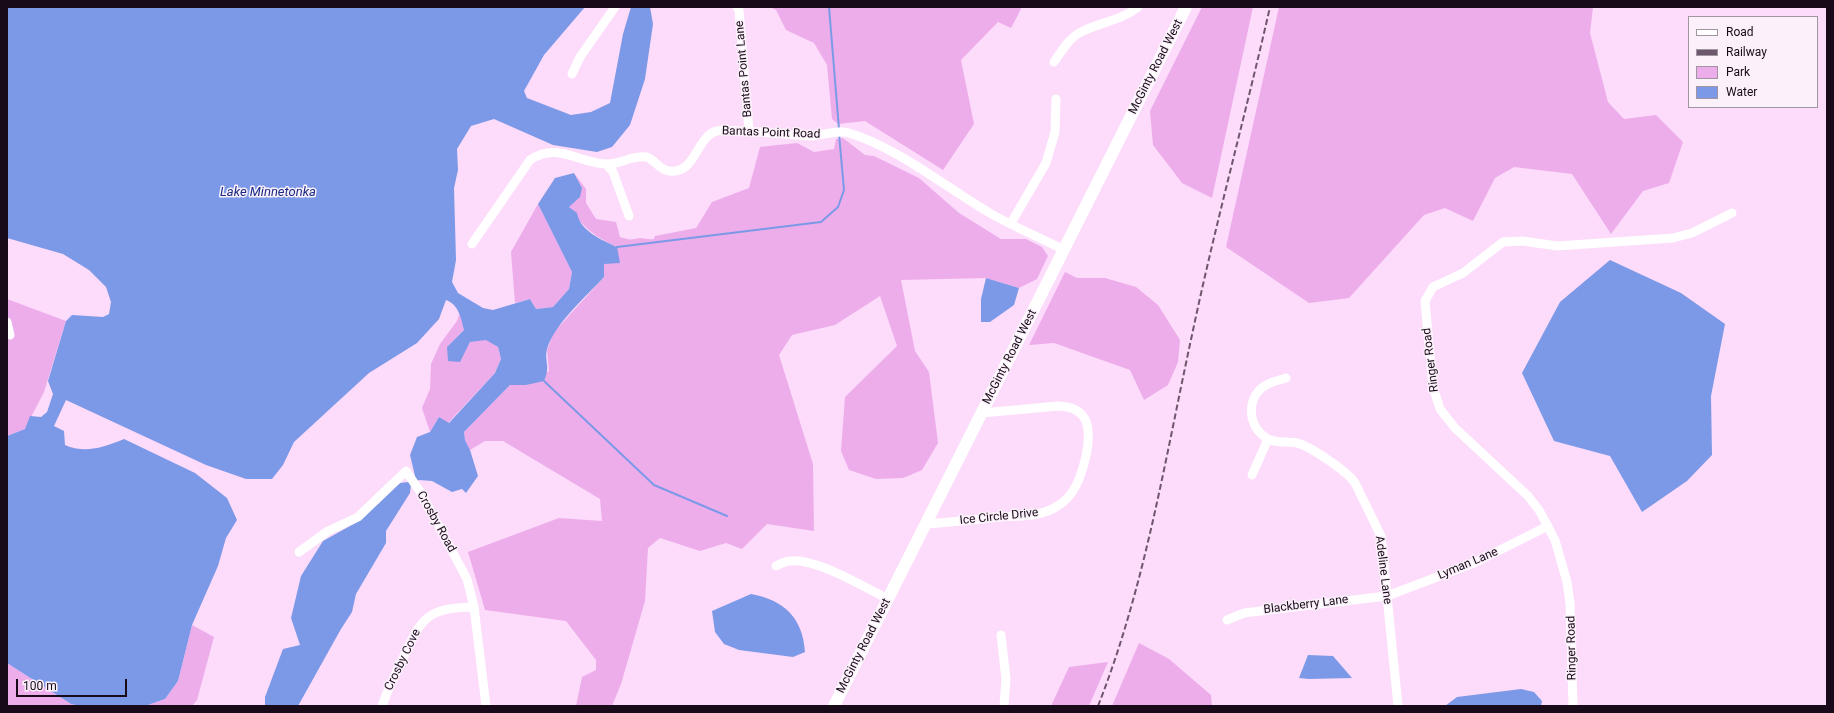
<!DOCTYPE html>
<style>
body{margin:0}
#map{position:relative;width:1834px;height:713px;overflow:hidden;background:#fddbfb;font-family:Roboto,sans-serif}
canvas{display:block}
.frame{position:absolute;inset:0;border:8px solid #180a18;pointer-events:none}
.legend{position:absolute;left:1688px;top:16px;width:130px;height:92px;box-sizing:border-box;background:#faf1fa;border:1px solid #a095a0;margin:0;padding:5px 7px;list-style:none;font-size:12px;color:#180a18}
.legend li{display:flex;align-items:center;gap:8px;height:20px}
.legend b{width:20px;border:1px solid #a095a0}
.scale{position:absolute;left:16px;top:679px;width:111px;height:18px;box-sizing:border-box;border:2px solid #180a18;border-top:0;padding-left:5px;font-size:12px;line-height:14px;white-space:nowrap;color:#180a18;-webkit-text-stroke:3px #faf1fa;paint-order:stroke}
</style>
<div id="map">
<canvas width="1834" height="713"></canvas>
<div class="frame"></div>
<ul class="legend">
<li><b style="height:5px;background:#fff"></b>Road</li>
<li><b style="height:5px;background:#6d576c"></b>Railway</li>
<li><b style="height:11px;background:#edadeb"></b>Park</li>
<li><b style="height:11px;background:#7c99e7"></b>Water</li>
</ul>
<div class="scale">100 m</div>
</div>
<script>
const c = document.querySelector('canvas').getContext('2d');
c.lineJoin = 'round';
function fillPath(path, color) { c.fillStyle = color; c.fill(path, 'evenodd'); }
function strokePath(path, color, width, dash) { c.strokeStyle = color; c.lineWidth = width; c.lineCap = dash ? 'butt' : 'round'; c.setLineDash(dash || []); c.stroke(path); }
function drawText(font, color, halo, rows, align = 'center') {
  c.font = font + ' Roboto,sans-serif'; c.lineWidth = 3; c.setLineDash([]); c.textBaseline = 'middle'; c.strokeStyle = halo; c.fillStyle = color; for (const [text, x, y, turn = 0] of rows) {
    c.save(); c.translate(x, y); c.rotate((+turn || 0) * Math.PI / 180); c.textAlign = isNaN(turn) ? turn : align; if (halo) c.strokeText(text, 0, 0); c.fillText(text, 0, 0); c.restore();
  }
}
fillPath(new Path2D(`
 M770,7H1020L1021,9L1011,28L998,22L961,60L974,124L943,170L865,121L838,124L832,119L827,65L814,43L786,30L776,10Z
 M1202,7H1253L1212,198L1182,183L1153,145L1150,111Z
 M1279,7H1593L1590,33L1608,102L1624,119L1656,115L1683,142L1669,183L1643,191L1611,234L1572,174L1514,167L1495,178L1473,221L1445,208L1424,215L1349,298L1309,303L1226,247Z
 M843,138L865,155L874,156L919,178L959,213L1001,239H1026L1042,247L1048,256L1037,279L1019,288L986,278L901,280L915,351L929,372L938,443L922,470L903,478L876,479L849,470L841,451L845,397L897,346L880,296L835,325L792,335L779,355L813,464L814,531L767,524L742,549L726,543L700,551L660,538L648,548L645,601L621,684L612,706H576L582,677L596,670V660L566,621L485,610L468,552L559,518L602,521L600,499L503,441H485L470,450L465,440L464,432L510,385H526L549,371L547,350L554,332L604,277V264L617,247C594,236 583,228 569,206L582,188L574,173L586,189V203L596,219L616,222L620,237C629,240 631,240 640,238C645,238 648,240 654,239L655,236L696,228L712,202L749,188L760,147L797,143L814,152L834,149L836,139Z
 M538,204L572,272L569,289L553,307L536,309L530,299L515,303L511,252Z
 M1065,272L1077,278H1105L1136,287L1158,305L1180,340L1178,362L1168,385L1144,400L1130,370L1054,343L1029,345Z
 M7,299L66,321L44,392L25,429L7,436Z
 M460,312L464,330L447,347L459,362L470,342L486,339L498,347L501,359L495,373L448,423L439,417L430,432L422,408L430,389L431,364L440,344L457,321Z
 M192,625L214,637L197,700L192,706H145L165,699L178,681Z
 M1139,643L1169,659L1211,695L1212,706H1112Z
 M1108,662L1089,706H1051L1069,667Z
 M7,663L71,704L80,706H7Z`), '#edadeb');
fillPath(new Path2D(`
 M7,7H585L544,55L524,91L527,98L571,115L591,112L610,103L623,34L631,7H650L653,24L645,79L630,125L612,147L597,152L553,145L494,119L471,126L457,149L458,170L454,188L456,260L452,282L458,293L483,308L493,310L530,299L536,309L553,307L569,289L572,272L538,204L555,178L574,173L582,188L580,197L569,207L577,213C580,231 602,240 617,247L620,263L604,264V277C586,297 555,323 547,349C544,361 551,366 544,381L526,385H510L464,432L465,440L470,450L478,476L466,493L462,489L452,492L432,481L419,480L411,485L410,493L386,531V543L356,594L352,612L341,629L298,706H265V697L283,649L300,645L291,618L301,576L323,541L359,521L400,483L408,482L415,476L410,455L417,437L430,432L439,417L449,423L495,373L501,359L498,347L486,340L470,342L460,362L448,361L447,347L464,330C461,318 459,305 446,300L439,319L417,343L369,373L294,442L283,465L272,479H246L206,465L66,400L54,426L64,431L65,445C85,454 105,447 124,439L195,473L227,498L237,520L226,538L218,566L192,625L178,681L165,699L145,706H80L71,704L7,663V436L25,429L30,416L41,417L47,412L53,394L48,381L66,321L72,315L103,317L109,314L111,302L106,287L89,270L63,254L7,238Z
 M1610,260L1681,293L1725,324L1711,396L1712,455L1687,481L1642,512L1610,456L1554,441L1522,373L1560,302Z
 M986,278L1019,288L1014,305L990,322H981V299Z
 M751,594C784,600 803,618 805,652L793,657L739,650L724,644L715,632L712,611Z
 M1308,655L1333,656L1352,678L1309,679L1299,678Z
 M1521,689L1534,692L1542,701L1541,706H1445L1457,697Z`), '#7c99e7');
strokePath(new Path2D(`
 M829,7L839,129
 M617,247L821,222L838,207L844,190L839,134
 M544,381L654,485L727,516`), '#7c99e7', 2);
strokePath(new Path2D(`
 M737,7L739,10L749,131
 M1054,62C1061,52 1069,38 1081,32C1100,22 1121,21 1138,7
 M572,74L580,57L615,7
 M606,164L613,172L629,216
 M1011,223L1046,163L1055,132L1056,99
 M472,244L530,160C558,141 579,164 608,164C622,164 632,155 646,157C655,159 659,170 669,171C696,175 696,136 717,131C723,129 731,131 738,131C762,131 786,135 810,136C822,136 838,129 849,133C898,148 944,186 988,212C1012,226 1039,237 1064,250
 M7,322L10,335
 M1286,378C1280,380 1274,381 1268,384C1247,394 1246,424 1265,437C1274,444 1286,441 1297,443C1310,446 1348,472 1355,483L1381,536L1398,706
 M1252,475L1268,439
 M926,524C950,522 975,520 999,517C1018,516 1039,517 1056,507C1075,496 1081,477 1086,456C1091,431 1091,407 1058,406L982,413
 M299,552L328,531L358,517L406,471L421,493L467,579L474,607L486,706
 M776,566C780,564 786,561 790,561C817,558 864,587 888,599
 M1227,620L1244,613L1387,596L1474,563L1548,526
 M1001,635L1006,679L1004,706
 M382,706C388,689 395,674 403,658C422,617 427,608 474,607
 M1573,706L1570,603L1567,582L1555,540L1539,510L1528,496L1455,428L1440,409L1433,387L1425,301L1433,287L1463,273L1503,242L1523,241L1557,246L1673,238L1692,233L1732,213`), '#fff', 9);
strokePath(new Path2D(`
 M834,706L1186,7`), '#fff', 12);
strokePath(new Path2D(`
 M1098,706C1145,587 1165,459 1192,335C1215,225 1245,117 1270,7`), '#6d576c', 2, [6, 3]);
drawText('12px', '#180a18', '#faf1fa', [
 ["McGinty Road West",1156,67,-63],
 ["Bantas Point Lane",744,69,-95],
 ["Bantas Point Road",771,133,2],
 ["McGinty Road West",1010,357,-63],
 ["Ringer Road",1431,360,-97],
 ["Ice Circle Drive",999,517,-6],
 ["Crosby Road",436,522,61],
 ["Lyman Lane",1468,564,-23],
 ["Adeline Lane",1383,570,83],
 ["Blackberry Lane",1306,605,-7],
 ["McGinty Road West",864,646,-63],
 ["Ringer Road",1572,648,-91],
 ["Crosby Cove",403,660,-64]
]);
drawText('italic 13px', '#182a83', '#faf1fa', [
 ["Lake Minnetonka",268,193]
]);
</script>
